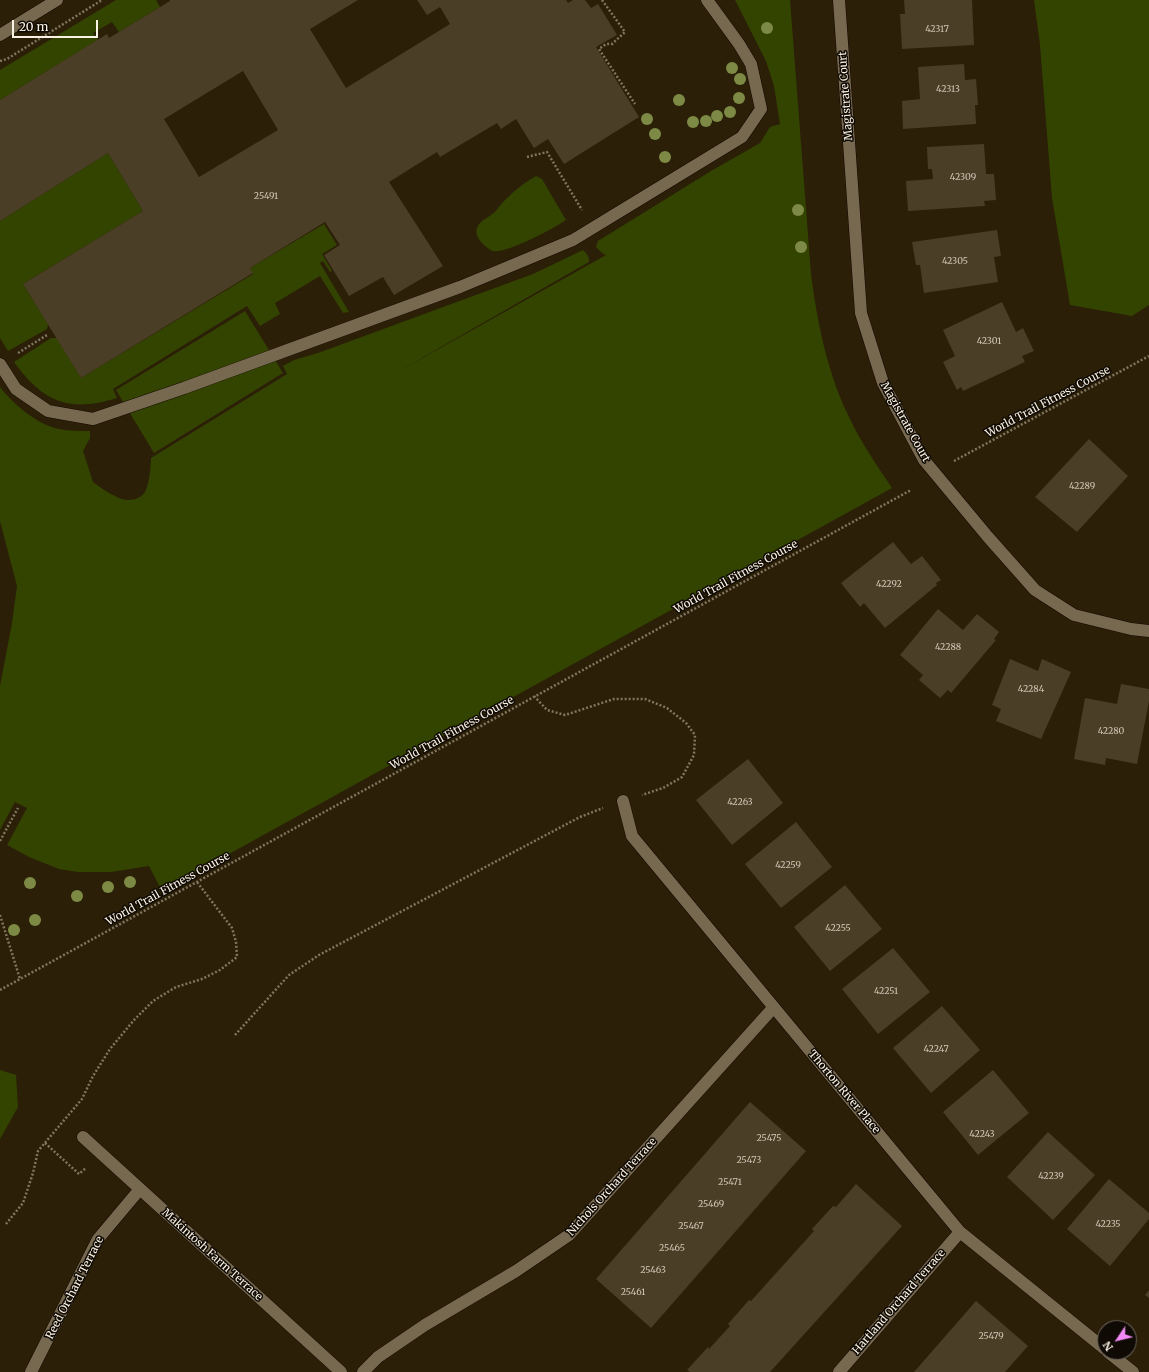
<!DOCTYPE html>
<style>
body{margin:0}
#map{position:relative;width:1149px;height:1372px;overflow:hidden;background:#2b1f07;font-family:Merriweather,serif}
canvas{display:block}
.north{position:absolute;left:1097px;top:1320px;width:40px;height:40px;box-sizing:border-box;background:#0f0a03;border:1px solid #6d675d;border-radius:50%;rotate:235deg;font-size:11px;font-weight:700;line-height:16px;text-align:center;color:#faf2e4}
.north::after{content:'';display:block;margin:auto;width:14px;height:18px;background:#f18af4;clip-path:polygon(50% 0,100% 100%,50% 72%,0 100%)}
.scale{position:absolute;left:12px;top:20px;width:86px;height:18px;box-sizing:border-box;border:2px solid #faf2e4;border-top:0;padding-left:5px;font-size:12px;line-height:14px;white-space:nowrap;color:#faf2e4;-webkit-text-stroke:3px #0f0a03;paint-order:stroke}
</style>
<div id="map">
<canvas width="1149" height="1372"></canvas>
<div class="north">N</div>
<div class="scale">20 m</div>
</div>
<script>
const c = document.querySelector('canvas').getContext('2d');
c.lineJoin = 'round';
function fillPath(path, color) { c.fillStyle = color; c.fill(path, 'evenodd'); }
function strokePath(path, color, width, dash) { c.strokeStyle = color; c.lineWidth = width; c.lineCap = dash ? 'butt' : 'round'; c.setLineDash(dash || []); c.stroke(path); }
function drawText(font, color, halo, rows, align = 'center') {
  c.font = font + ' Merriweather,serif'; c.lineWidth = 3; c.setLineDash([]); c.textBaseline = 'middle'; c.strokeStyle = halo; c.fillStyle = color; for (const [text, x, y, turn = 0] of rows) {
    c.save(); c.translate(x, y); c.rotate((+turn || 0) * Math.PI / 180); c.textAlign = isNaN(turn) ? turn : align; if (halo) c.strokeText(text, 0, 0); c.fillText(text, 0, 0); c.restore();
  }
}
fillPath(new Path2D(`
 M116,0H156L160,7L119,32L112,22L93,33L98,40L0,100V70Z
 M735,0H790L811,274C817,321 827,371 848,415C860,441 876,464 892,488L162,891L149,866L111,872H78L59,869L29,857L7,845L27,808L15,802L0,830V686L12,623L17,586L0,521V387C13,404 38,425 59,429C69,431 80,431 90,431V438L83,451L93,482C100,487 108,493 117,497C126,502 139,501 145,492C149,485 151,466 151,458L287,374L283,366L294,360L318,353L533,274L583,250C587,254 589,256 589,262L394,374L606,255L602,253L596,247L598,241L711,171L760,143L770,127L780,124L774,86L766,61Z
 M1034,0H1149V305L1132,316L1070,305L1052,198L1040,45Z
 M108,153L143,211L23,284L48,324L47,329L8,351L0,338V221Z
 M536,176L542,179L566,220C555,228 506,254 493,251C489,250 484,245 481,242C478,238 475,233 477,228C479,221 489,217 495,212C498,208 501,204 505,200C514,191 525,182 536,176Z
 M324,224L337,245L322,254L332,271L330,272L323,261L320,263L349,312L343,313L320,276L275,303L280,314L260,326L247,306L113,389L117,398C69,413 43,402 14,362L51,338H57L81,378L253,274L250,268Z
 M245,311L283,373L154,453L116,390Z
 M0,1070L16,1075L18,1107L0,1139Z`), '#340');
fillPath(new Path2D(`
 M170,0H358L310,29L346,88L450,24L440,7L427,15L417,0H566L568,3L573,0H585L591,8L598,4L617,35L596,47L639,117L564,164L548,139L534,148L516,119L501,129L497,123L440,157L437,152L389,182L443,266L394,295L383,277L349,296L324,255L340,245L325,222L250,268L253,273L81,378L23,284L143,211L108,153L0,221V100L107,34L109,38L170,1ZM243,71L278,130L199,177L164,119Z
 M904,0H972L974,45L902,49L900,14H905Z
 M964,64L965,80L976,79L978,105H975L976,124L903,129L902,101L920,99L918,67Z
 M984,144L986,174H994L996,200L984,201L985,206L908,211L906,181L933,179L932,169H928L927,147Z
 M997,230L1001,256L994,257L998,282L924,293L920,265H916L912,242Z
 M1002,302L1016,332L1023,328L1034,351L1022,356L1025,362L963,391L961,387L957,390L943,362L955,356L943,330Z
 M1089,439L1128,476L1077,532L1035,497Z
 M893,542L911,564L922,556L941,580L936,583L937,585L885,628L864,603L860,607L841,583Z
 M938,609L963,630L977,614L999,632L994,639L996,640L951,693L948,690L940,698L919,680L923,675L900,655Z
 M1010,659L1038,671L1042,659L1071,672L1041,739L996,721L1001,709L992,705Z
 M1121,684L1149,689V701L1137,764L1106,758L1105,765L1074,759L1085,698L1117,704Z
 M748,759L783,803L732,845L696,800Z
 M796,822L832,867L781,908L745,864Z
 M845,885L882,929L830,971L794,927Z
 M893,948L930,992L878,1034L842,989Z
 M942,1006L980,1050L931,1093L893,1048Z
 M993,1070L1029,1113L978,1155L943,1112Z
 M750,1102L806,1151L651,1328L596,1279Z
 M1048,1132L1095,1175L1053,1220L1007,1177Z
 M1109,1179L1149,1213V1219L1110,1266L1067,1229Z
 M856,1184L902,1226L770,1372H690L687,1370L708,1347L709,1349L730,1326L728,1324L749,1300L751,1301L814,1231L812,1229L833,1206L836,1207Z
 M1149,1290V1298L1145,1295Z
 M976,1301L1028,1346L1005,1372H914Z`), '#4b3e26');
const service = new Path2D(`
 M0,35L57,0
 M0,364L16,389L48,411L93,419L184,388L460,287L573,240L742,137L761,109L751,64L739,44L707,0`);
const minor = new Path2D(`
 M839,0L861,313L883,383L924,460L988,537L1035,590L1074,615L1131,629L1149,631
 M623,801L632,836L960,1232L1105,1349
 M83,1137L341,1372
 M1108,1352L1133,1372
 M31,1372L98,1239L140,1189
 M363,1372L378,1357L425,1325L516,1271L569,1235L773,1008
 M839,1372L960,1232`);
strokePath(service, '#130800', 13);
strokePath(minor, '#130800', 13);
strokePath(new Path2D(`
 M602,0L625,32L612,44H606L599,49L635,104
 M0,61L7,59L102,0
 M527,157L547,152L582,210
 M18,353L47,335
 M954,461L1149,356
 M534,696L547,710L565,715L614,699H645L667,708L686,723L695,735L694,755L682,777L663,788L642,795
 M0,841L18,808
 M0,915L20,979
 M0,990L911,490
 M235,1035L289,975L319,955L580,817L603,808
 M45,1143L79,1174L86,1168
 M6,1224L23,1203L33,1173L38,1151L82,1099L93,1076L110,1049L134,1020L153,1001L176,987L202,979L220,970L237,957L236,942L232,928L197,882`), '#817662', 2.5, [2, 2]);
strokePath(service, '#776950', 12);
strokePath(minor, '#776950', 12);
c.fillStyle = '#7d8a45';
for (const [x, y] of [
 [767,28],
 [732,68],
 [740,79],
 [739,98],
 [679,100],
 [730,112],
 [717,116],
 [647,119],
 [706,121],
 [693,122],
 [655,134],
 [665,157],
 [798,210],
 [801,247],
 [130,882],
 [30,883],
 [108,887],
 [77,896],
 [35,920],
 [14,930]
]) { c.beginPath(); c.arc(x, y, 6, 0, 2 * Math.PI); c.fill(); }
drawText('9px', '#cec5b4', null, [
 ["42317",937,29],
 ["42313",948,89],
 ["42309",963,177],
 ["25491",266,196],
 ["42305",955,261],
 ["42301",989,341],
 ["42289",1082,486],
 ["42292",889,584],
 ["42288",948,647],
 ["42284",1031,689],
 ["42280",1111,731],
 ["42263",740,802],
 ["42259",788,865],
 ["42255",838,928],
 ["42251",886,991],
 ["42247",936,1049],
 ["42243",982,1134],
 ["25475",769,1138],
 ["25473",749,1160],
 ["42239",1051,1176],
 ["25471",730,1182],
 ["25469",711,1204],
 ["42235",1108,1224],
 ["25467",691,1226],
 ["25465",672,1248],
 ["25463",653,1270],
 ["25461",633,1292],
 ["25479",991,1336]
]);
drawText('11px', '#faf2e4', '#0f0a03', [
 ["Magistrate Court",846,96,-94],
 ["World Trail Fitness Course",1048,402,-28],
 ["Magistrate Court",905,422,61],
 ["World Trail Fitness Course",736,577,-29],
 ["World Trail Fitness Course",452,733,-29],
 ["World Trail Fitness Course",168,889,-29],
 ["Thorton River Place",844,1092,50],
 ["Nichols Orchard Terrace",612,1187,-48],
 ["Makintosh Farm Terrace",212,1255,42],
 ["Reed Orchard Terrace",75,1288,-63],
 ["Hartland Orchard Terrace",899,1302,-49]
]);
</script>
